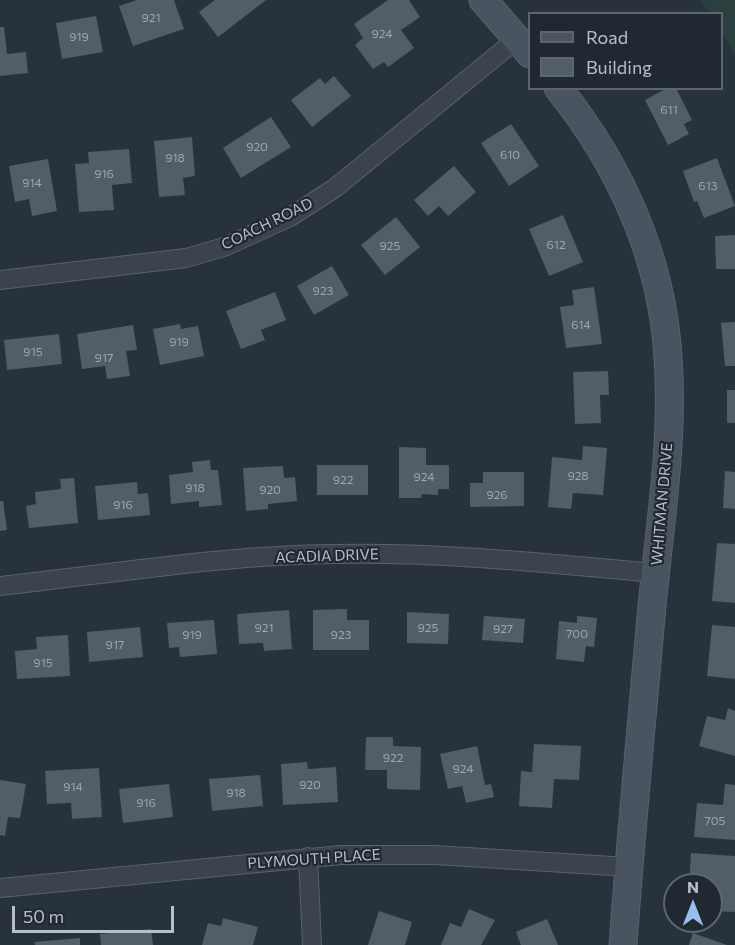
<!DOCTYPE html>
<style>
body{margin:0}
#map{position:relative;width:735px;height:945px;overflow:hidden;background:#28323d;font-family:Commissioner,sans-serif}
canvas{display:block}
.legend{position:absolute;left:528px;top:12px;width:195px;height:78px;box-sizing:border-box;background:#202932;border:2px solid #5d656e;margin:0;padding:8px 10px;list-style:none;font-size:18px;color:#b8bfc8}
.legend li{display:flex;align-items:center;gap:12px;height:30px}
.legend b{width:30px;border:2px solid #5d656e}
.north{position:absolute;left:663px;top:873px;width:60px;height:60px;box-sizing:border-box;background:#202932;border:2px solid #5d656e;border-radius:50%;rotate:0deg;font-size:16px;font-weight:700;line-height:24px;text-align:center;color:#b8bfc8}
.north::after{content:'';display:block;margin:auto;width:21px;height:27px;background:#97beed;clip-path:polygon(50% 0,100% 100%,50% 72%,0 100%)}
.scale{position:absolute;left:12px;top:906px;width:162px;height:27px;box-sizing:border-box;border:3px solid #b8bfc8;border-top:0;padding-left:8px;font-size:18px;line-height:21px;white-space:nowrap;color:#b8bfc8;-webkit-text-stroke:4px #202932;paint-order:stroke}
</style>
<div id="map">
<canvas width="735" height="945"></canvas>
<ul class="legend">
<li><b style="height:8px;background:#4a5360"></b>Road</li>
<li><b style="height:16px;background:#515d67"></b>Building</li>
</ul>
<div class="north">N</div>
<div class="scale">50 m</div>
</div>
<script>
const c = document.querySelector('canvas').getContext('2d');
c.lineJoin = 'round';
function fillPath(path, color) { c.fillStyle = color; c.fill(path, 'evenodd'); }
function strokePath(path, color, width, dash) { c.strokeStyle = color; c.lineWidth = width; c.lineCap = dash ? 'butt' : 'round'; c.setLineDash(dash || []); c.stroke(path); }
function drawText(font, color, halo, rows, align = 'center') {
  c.font = font + ' Commissioner,sans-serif'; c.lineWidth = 4.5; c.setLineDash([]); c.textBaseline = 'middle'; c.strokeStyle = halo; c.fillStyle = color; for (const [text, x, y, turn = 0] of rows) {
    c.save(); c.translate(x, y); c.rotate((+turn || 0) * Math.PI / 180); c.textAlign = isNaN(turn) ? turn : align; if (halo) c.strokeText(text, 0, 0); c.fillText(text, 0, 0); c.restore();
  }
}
fillPath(new Path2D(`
 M701,0H735V55L722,34V14L709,13Z`), '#2b3f3f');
fillPath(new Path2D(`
 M137,0H174L184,29L133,46L119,6Z
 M215,0H266L218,37L199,12Z
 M388,0H409L420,17L401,30L414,48L388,67L384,62L373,69L355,45L363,38L354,24Z
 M96,16L103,52L62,59L56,23Z
 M0,27H4L7,54L26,52L28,73L0,76Z
 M334,76L351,96L312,127L291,100L320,78L325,84Z
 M667,88H676L692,120L684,124L689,134L668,145L645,100Z
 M271,117L291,147L241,178L223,148Z
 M511,124L539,166L509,186L481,143Z
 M192,137L195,176L183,178L185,195L159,197L154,141Z
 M129,149L132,183L112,185L114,210L79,212L75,164L89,163L88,152Z
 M717,158L735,206L704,218L697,201L694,202L683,171Z
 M48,159L57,211L32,216L29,199L15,202L9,166Z
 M454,166L476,192L448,216L439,206L428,216L414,200Z
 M563,215L583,262L549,276L529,229Z
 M396,217L420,247L385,275L361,245Z
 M735,235V269H716L715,236Z
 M332,266L349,295L314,315L297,286Z
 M594,287L602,344L566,348L560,307L574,305L572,290Z
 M275,292L286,320L261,330L265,340L241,349L226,311Z
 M735,322V366H725L721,323Z
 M180,324L181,329L198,326L204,356L160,365L153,329Z
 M133,325L137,350L126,351L130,376L107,379L105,366L82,369L77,334Z
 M59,334L62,364L7,370L4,340Z
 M608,371L609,395H600L601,423L575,424L573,372Z
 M727,390H735V423H727Z
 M583,446L607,448L603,495L573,493L571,509L548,507L552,457L582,460Z
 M399,447L426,448V465H449V489H438V495L422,494L421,498H399Z
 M210,460L211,470H218L222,505L199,507V501L171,504L169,475L193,472L192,462Z
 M317,465H368V495H317Z
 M283,466L284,478L295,477L297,501L268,504V509L246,511L243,468Z
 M725,471L735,472V509L723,508Z
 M483,472H524V506L470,507V483H483Z
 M74,478L78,523L29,528L26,506L36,504L35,492L61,489L60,479Z
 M137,482L138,494L148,493L150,515L98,520L95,486Z
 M0,501H3L7,530L0,531Z
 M717,543L735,544V603L712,601Z
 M347,609V620H369V650H313V610Z
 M289,610L292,649L264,651L263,643L239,644L237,614Z
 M407,612L449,614L448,644L407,643Z
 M484,616L525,619L523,643L482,640Z
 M577,616L597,618L594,647L586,646L584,662L556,659L559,621L577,623Z
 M214,620L217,654L180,657L179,647L169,648L167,623Z
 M712,625L735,627V679L707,676Z
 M140,627L143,657L89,662L87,632Z
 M68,635L70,676L17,679L15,651L37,649L36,637Z
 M728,708L735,711V756L699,746L707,716L725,720Z
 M366,737H393V746L421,747L420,790L387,789V770H365Z
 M534,744L581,746L579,780L554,779L552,808L519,806L521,771L532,772Z
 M477,746L485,785L491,784L494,797L466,803L462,786L448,789L440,754Z
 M307,762L308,769L336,767L338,802L283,805L281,764Z
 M99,768L102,817L72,819L71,803L47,804L45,771Z
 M260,775L263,806L212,811L209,779Z
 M0,780L26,784L20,818L8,817L5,836L0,835Z
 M169,784L173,817L123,823L119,789Z
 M725,784L735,785V840L694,837L697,803L723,805Z
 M691,853L735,856V912L712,911L713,889L711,885H689Z
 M469,909L495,920L481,945H441L450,923L461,927Z
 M379,911L412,922L405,945H368Z
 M223,918L258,927L253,945H202L208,923L221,926Z
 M547,919L558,945H521L516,932Z
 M151,929L153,945H101L100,934Z
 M693,933L727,945H689Z
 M80,938V945H35L34,942Z`), '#515d67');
const street = new Path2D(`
 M0,280L186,258L224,247L290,217L335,188L517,39
 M0,586C111,574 223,555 334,554C442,552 548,563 655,573
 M308,857L312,945
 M0,888L341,855H434L629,867`);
const secondary = new Path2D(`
 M483,0L530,54
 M558,88C620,165 662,258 668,357C674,440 660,523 652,606C642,719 631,832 623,945`);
strokePath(street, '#59626b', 20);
strokePath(secondary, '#59626b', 29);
strokePath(street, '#3b444d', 18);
strokePath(secondary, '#4a5360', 27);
drawText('12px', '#9ea6b0', null, [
 ["921",151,18],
 ["924",382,34],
 ["919",79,37],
 ["611",669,110],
 ["920",257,147],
 ["610",510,155],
 ["918",175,158],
 ["916",104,174],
 ["914",32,183],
 ["613",708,186],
 ["612",556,245],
 ["925",390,246],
 ["923",323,291],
 ["614",581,325],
 ["919",179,342],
 ["915",33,352],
 ["917",104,358],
 ["928",578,476],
 ["924",424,477],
 ["922",343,480],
 ["918",195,488],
 ["920",270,490],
 ["926",497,495],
 ["916",123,505],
 ["921",264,628],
 ["925",428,628],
 ["927",503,629],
 ["700",577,634],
 ["919",192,635],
 ["923",341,635],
 ["917",115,645],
 ["915",43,663],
 ["922",393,758],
 ["924",463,769],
 ["920",310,785],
 ["914",73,787],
 ["918",236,793],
 ["916",146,803],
 ["705",715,821]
]);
drawText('15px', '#b8bfc8', '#202932', [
 ["COACH ROAD",267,224,-26],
 ["WHITMAN DRIVE",662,504,-85],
 ["ACADIA DRIVE",327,556,-2],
 ["PLYMOUTH PLACE",314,859,-4]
]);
</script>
